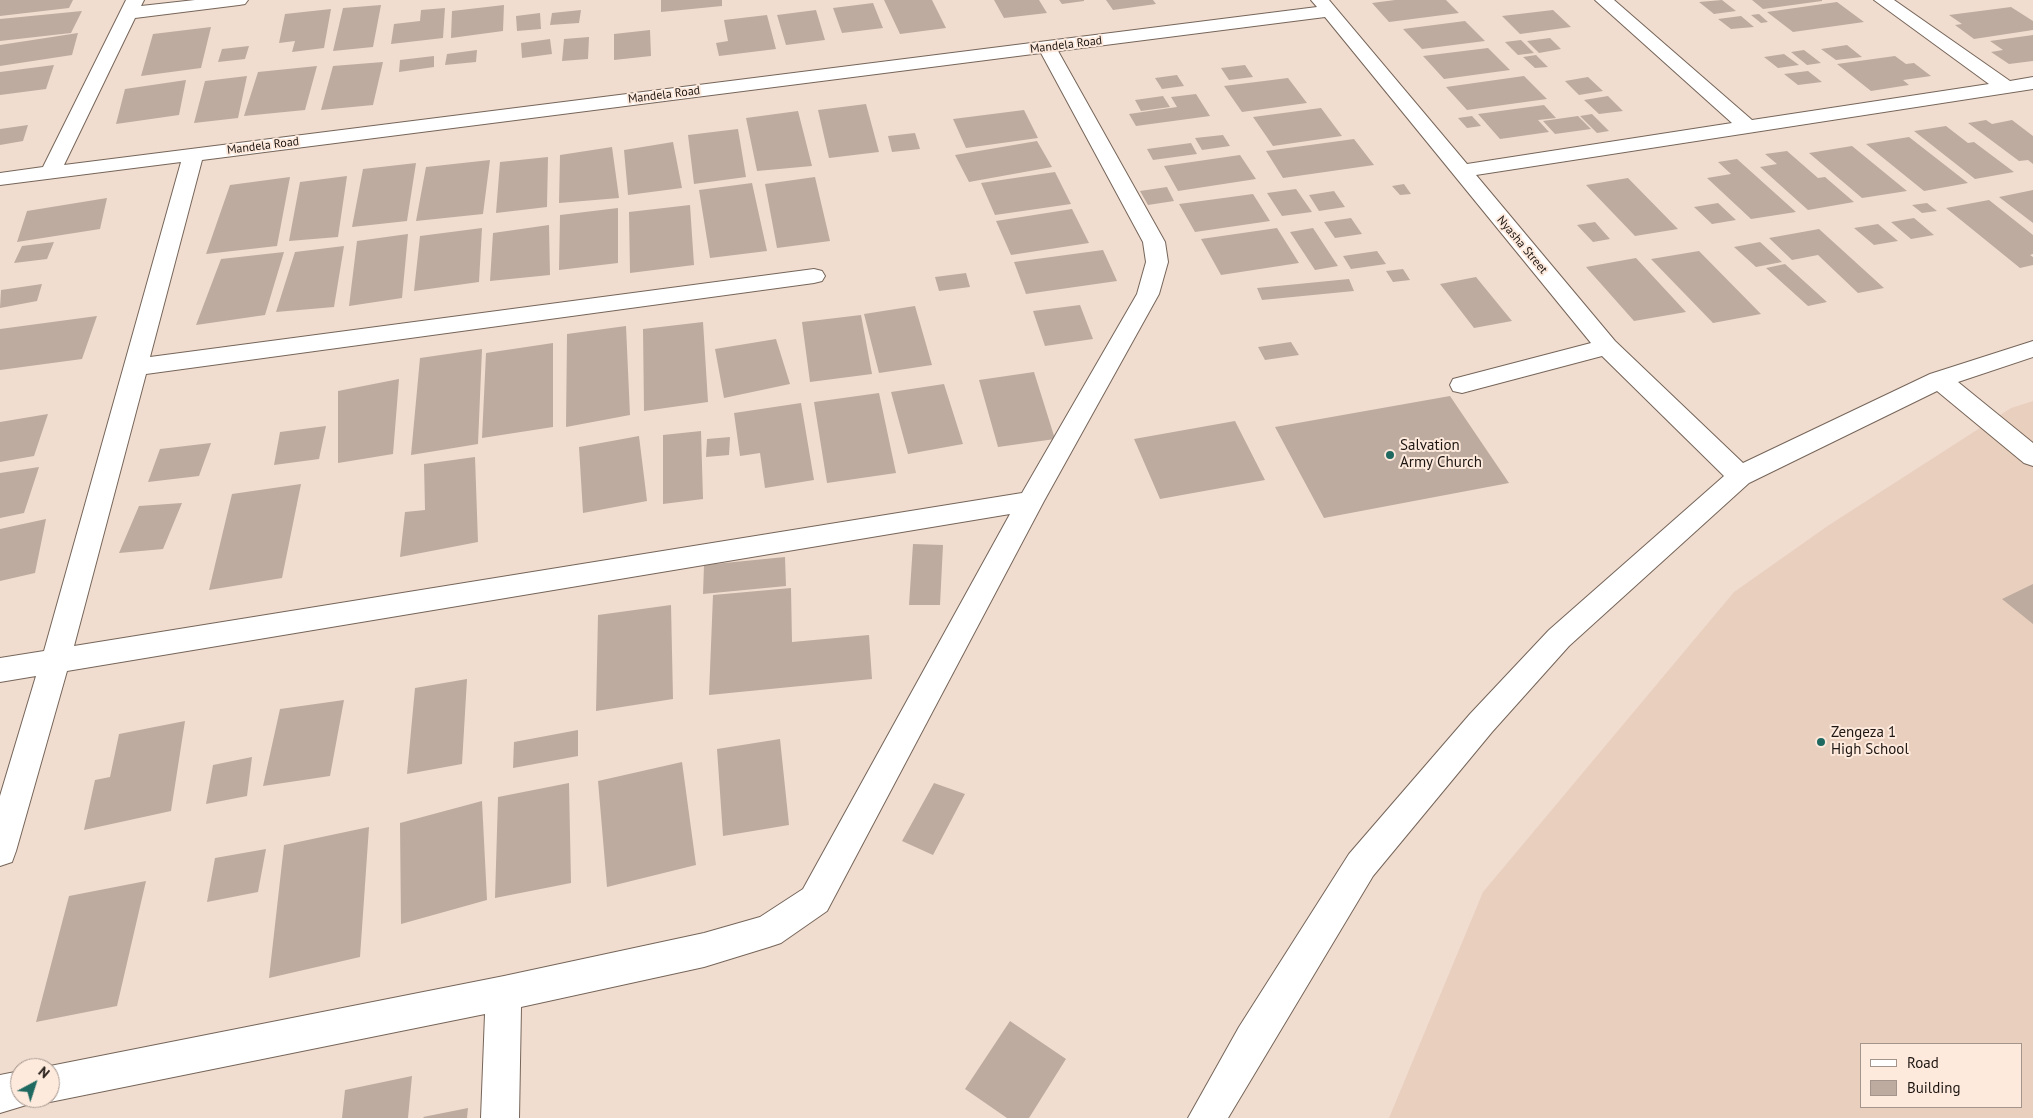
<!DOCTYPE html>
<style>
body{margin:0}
#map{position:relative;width:2033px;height:1118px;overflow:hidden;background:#f0ddd0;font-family:"PT Sans",sans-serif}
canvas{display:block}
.legend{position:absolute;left:1860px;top:1043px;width:162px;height:65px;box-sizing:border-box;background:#feeadd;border:1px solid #a4958c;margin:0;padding:6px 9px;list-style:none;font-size:15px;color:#1d1612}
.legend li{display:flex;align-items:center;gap:10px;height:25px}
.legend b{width:25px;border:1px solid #a4958c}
.north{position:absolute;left:10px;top:1058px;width:50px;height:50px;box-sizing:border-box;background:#feeadd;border:1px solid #a4958c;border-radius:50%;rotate:40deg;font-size:14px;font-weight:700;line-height:20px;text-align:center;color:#1d1612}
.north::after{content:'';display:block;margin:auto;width:18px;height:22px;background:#1f6961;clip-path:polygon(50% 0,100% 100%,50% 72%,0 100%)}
</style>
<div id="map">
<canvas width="2033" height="1118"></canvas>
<ul class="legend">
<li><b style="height:6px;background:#fff"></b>Road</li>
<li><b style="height:14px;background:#beab9f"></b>Building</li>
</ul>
<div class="north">N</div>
</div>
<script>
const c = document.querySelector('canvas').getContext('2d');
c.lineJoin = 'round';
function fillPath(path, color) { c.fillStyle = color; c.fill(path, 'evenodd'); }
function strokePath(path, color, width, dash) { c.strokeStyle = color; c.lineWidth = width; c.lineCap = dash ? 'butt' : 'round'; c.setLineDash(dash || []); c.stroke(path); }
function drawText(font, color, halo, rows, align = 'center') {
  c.font = font + ' "PT Sans",sans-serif'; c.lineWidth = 4; c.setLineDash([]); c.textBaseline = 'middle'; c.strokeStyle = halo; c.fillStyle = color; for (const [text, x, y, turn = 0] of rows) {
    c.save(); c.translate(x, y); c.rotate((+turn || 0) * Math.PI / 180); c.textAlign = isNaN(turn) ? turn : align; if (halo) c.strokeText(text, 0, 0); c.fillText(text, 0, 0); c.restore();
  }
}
fillPath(new Path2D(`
 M2033,401V1118H1389L1483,892L1734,592L1829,525L2011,408ZM1862,1044H2022V1107H1862Z`), '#e9cfbe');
fillPath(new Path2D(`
 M0,0H73L69,8L0,16Z
 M661,0H722V6L661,12Z
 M884,0H932L946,28L900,34Z
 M994,0H1039L1047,13L1004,18Z
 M1059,0H1084V1L1062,4Z
 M1106,0H1153L1156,4L1113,10Z
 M1395,0H1446L1459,13L1389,22L1372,3Z
 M1722,0L1736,11L1714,14L1699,2Z
 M1752,0H1822V1L1763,9Z
 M1837,2L1864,22L1793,32L1767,12Z
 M873,3L883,28L842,33L833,8Z
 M381,5L373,47L333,51L343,8Z
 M504,5L503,31L451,38L452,11Z
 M2011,7L2033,21V30L1974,39L1955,25L1962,24L1949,15Z
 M445,8L443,38L391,44L394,24L420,21L421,10Z
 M331,9L324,48L292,52L295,41L279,43L285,14Z
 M581,10L579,23L550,25L552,13Z
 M816,10L825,40L786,45L777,15Z
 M1553,10L1571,27L1520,34L1502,16Z
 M82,11L71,33L0,41V19Z
 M540,13L541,29L517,31L516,16Z
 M1759,14L1768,22L1761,23L1751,15Z
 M767,15L776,49L719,56L716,43L728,41L724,20Z
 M1741,16L1754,27L1731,29L1718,19Z
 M1465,21L1485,41L1422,49L1403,29Z
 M211,27L201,68L141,76L153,34Z
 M650,30L651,56L614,60V34Z
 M78,33L72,55L0,66V45Z
 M2033,35V61L2009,64L1991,52L2003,50L1990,41Z
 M589,37L588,59L562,61L564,39Z
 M1550,38L1561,49L1539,53L1527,41Z
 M550,39L552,54L522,58L521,43Z
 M1521,40L1534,53L1518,55L1505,42Z
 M1847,45L1862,57L1836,60L1821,49Z
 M249,46L245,59L218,62L222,49Z
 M1488,48L1510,70L1444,79L1423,56Z
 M477,50L476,62L445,65L447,54Z
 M1804,50L1821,63L1807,65L1791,52Z
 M1784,54L1799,65L1778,68L1764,57Z
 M1536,55L1548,67L1535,68L1523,57Z
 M434,56V67L399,72L400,60Z
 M1895,56L1906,64L1914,63L1931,76L1903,80L1909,85L1871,91L1837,64Z
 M383,62L373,105L321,110L333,66Z
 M54,65L46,89L0,95V72Z
 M1245,65L1253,77L1229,80L1221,68Z
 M317,66L305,110L244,116L258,72Z
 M1808,71L1822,82L1798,85L1784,74Z
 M1177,75L1184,86L1162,89L1155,78Z
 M247,76L238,118L194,123L205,81Z
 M1524,76L1547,99L1467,110L1446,87Z
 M1588,77L1603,91L1579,95L1565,81Z
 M1288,78L1307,103L1242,112L1224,86Z
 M186,80L179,115L116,124L125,89Z
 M1196,94L1210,116L1136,126L1129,114L1177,107L1171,97Z
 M1163,96L1170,107L1141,111L1135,100Z
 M1608,96L1623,111L1599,114L1584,100Z
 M866,104L879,152L829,158L818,110Z
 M1544,105L1556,118L1538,120L1549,132L1500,139L1478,114Z
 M1321,108L1342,136L1273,146L1253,117Z
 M1024,110L1038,138L966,148L953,119Z
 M798,111L812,166L757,171L746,118Z
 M1592,114L1609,131L1597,133L1580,116Z
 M1472,116L1481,126L1467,128L1458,118Z
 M1578,116L1591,129L1555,134L1543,121Z
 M1986,120L1992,124L2012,120L2033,136V164L2028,160L2019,161L1968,123Z
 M28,125L23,141L0,145V129Z
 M1946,126L1968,143L1974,142L2014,172L1975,179L1914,131Z
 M738,129L746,177L694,184L688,135Z
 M915,133L920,149L892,152L888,136Z
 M1223,135L1230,146L1202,150L1195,138Z
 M1909,137L1968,183L1924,191L1866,144Z
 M1354,139L1374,165L1283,178L1266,151Z
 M1037,141L1052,167L969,182L955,155Z
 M673,142L682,188L628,195L624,150Z
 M1191,143L1197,154L1153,160L1147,149Z
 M1852,146L1907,191L1862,198L1809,153Z
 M612,147L619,198L559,203L560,155Z
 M1787,151L1818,178L1825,177L1854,202L1808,210L1760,167L1777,164L1765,154Z
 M1240,155L1256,179L1178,191L1164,166Z
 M548,157L547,207L496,213L500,162Z
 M1737,159L1796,212L1751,219L1707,178L1731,174L1718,162Z
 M490,160L483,214L416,221L426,167Z
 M416,163L407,221L352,227L363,169Z
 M1055,172L1071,204L995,215L981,183Z
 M347,176L338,237L289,241L300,182Z
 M290,177L277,246L206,254L230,185Z
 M815,177L830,241L777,248L765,184Z
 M1628,178L1678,229L1635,236L1586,185Z
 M752,183L767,251L710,258L699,190Z
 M1404,184L1411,194L1400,195L1392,186Z
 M1167,187L1174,201L1148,205L1140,191Z
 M1296,189L1312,212L1282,216L1267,193Z
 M2033,190V223L1999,197Z
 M1334,191L1345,207L1319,211L1309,195Z
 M1253,194L1270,221L1195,232L1179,204Z
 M107,198L100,229L17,242L27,211Z
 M1989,200L2033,235V254L2030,255L2033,257V265L2020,268L1946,208Z
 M1718,203L1736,220L1712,224L1694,207Z
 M1927,203L1937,211L1922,213L1912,205Z
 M690,205L694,265L630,273L629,212Z
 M618,208V263L559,270L560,215Z
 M1072,209L1089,243L1011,255L996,221Z
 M1351,218L1362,234L1335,238L1324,222Z
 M1914,218L1934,235L1911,239L1891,222Z
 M1595,222L1610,239L1593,242L1577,225Z
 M1878,224L1898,241L1874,245L1854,228Z
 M549,225L550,275L490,281L493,233Z
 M482,228L479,282L414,291L420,236Z
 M1277,228L1299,263L1221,275L1201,239Z
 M1313,228L1338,266L1315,270L1290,232Z
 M1819,229L1884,288L1858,293L1818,255L1792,260L1769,238Z
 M408,234L402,298L349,306L357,241Z
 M54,242L47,259L14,263L22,246Z
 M1760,242L1782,262L1756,267L1734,247Z
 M344,246L334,307L276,312L295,252Z
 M1103,250L1117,281L1026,294L1014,262Z
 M1377,251L1386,264L1351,269L1343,256Z
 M1699,251L1761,314L1713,323L1651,259Z
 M284,252L265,315L196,325L221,259Z
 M1636,258L1686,312L1634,321L1586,267Z
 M1785,264L1827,302L1808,306L1766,268Z
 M1403,269L1410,280L1393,282L1386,271Z
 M966,273L970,287L939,291L935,277Z
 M1476,277L1512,321L1474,328L1440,284Z
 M1349,279L1354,291L1262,300L1257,288Z
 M42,284L37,301L0,308L1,290Z
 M1080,305L1093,339L1045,346L1033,311Z
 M915,306L932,365L879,373L864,314Z
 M861,315L872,374L810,382L802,322Z
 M97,316L82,359L0,370V329Z
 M703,322L708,402L644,411L643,329Z
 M626,326L630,415L566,427L567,334Z
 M776,339L790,384L724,398L715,349Z
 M1291,342L1299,355L1265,360L1258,347Z
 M553,343V427L482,438L486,353Z
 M482,349L478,444L411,455L420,358Z
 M1034,372L1055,439L998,447L979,380Z
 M399,379L393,454L338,463V391Z
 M944,384L963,444L908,454L891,392Z
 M879,393L896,473L827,483L814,402Z
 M1450,396L1509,483L1324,518L1275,427Z
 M801,403L814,480L765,488L760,453L740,456L734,413Z
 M48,414L34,456L0,462V422Z
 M1235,421L1265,480L1160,499L1134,439Z
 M326,426L319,459L274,465L280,432Z
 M701,431L703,499L663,504V435Z
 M639,436L647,501L583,513L579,447Z
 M730,437L729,455L706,457L707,439Z
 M211,443L199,476L148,482L160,449Z
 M475,457L478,542L400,557L405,512L425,510L424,464Z
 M39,467L24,513L0,518V473Z
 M301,484L282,578L209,590L232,494Z
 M182,503L163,549L119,553L139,506Z
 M46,519L35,573L0,581V529Z
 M913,544L943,545L940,605H909Z
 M785,557L786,586L703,594L704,565Z
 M2033,584V624L2002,599Z
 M791,588L792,642L869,635L872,679L709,695L713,595Z
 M671,605L673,699L596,711L598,615Z
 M467,679L462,764L407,774L415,688Z
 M344,700L330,776L263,786L280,709Z
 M185,721L171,811L84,830L95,780L110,777L119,734Z
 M578,730V756L513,768L514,742Z
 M780,739L789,825L723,836L717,749Z
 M252,757L247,796L206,804L213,765Z
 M682,762L696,865L607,887L598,781Z
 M569,783L571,883L495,898L498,797Z
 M934,783L965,794L933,855L902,841Z
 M482,801L487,900L401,924L400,823Z
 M369,827L360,957L269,978L284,845Z
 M266,849L258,892L207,902L215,858Z
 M146,881L117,1006L36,1022L69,896Z
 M1010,1021L1066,1059L1029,1118H1007L965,1089Z
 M412,1076L408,1118H342L345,1090Z
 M468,1108L467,1118H424L423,1117Z`), '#beab9f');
const minor = new Path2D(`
 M126,0H144L141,6L195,0H248L245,4L239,5L135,18L64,165L1317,7L1311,0H1329L1467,164L1732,123L1595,0H1614L1752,120L1989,84L1874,0H1894L2010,81L2033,77V89L1476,175L1615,341L1743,463L1930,374L2033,341V357L1958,382L2033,443V466L2024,463L1937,391L1749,483L1569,646L1492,732L1373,876L1228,1118H1188L1239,1027L1349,854L1470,714L1549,630L1724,476L1602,356L1462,393L1453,391L1450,385L1453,379L1591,343L1325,17L1058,51L1165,242L1168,262L1159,294L1044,501L827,911L781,943L769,947L704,967L521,1007L519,1118H481L485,1014L50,1102L39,1098H50V1068H44L50,1066L504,976L704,933L760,917L803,889L1010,514L67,671L16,851L12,862L0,866V796L36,676L0,682V658L44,651L181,162L0,185V173L43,167ZM1041,53L1143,242L1146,262L1137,294L1022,493L74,646L146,374L814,283L822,281L825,276L822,271L814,269L150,357L202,160Z
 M20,1071V1098H35L33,1103L0,1113V1075Z`);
strokePath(minor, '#766559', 2);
fillPath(minor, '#fff');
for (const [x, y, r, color] of [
 [1390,455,5,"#1f6961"],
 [1821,742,5,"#1f6961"]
]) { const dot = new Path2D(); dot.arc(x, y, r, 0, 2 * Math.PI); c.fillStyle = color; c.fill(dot); strokePath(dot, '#feeadd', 2); }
drawText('12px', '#1d1612', '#feeadd', [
 ["Mandela Road",1066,45,-7],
 ["Mandela Road",664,95,-7],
 ["Mandela Road",263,146,-7],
 ["Nyasha Street",1522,245,50]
]);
drawText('15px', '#1d1612', '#feeadd', [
 ["Salvation",1400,446],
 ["Army Church",1400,463],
 ["Zengeza 1",1831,733],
 ["High School",1831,750]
], 'left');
</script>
